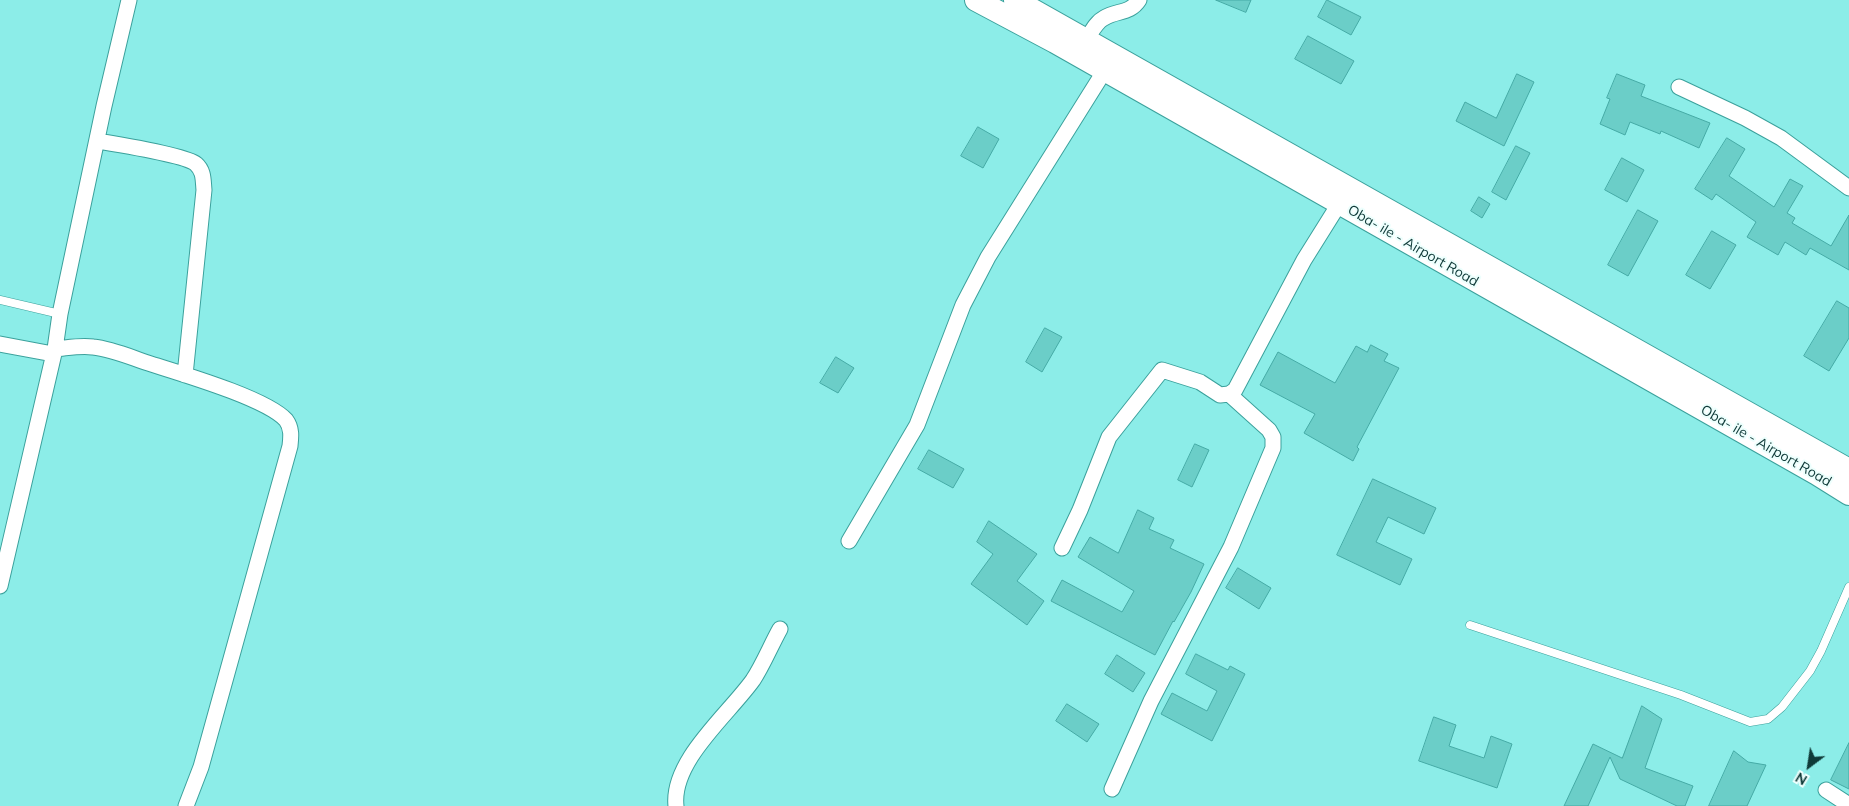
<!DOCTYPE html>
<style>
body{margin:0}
#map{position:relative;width:1849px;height:806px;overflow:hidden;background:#8cede8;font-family:Mulish,sans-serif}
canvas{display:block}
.north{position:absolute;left:1784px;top:741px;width:50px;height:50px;-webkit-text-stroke:4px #edfffd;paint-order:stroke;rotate:211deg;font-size:14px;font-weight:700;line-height:20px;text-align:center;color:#0f3a38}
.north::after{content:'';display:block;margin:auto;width:18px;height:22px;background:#0f3a38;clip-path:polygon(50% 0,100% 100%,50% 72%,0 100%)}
</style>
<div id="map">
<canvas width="1849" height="806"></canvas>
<div class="north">N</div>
</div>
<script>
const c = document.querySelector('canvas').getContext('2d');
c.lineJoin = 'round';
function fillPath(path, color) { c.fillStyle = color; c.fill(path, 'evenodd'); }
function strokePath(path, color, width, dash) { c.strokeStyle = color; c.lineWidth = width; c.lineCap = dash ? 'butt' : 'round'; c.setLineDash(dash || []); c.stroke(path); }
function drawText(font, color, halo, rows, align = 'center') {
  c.font = font + ' Mulish,sans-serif'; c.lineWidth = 4; c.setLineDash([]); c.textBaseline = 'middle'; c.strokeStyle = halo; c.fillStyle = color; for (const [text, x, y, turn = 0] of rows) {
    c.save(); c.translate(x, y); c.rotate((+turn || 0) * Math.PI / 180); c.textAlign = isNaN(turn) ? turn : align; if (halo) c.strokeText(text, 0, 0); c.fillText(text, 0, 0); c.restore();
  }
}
const building = new Path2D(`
 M1216,0H1251L1246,12Z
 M1327,0L1361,17L1351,35L1318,17Z
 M1308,36L1354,61L1341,84L1295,59Z
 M1517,74L1534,82L1504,146L1456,121L1465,102L1496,118Z
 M1617,74L1645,85L1641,96L1710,123L1699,148L1661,131L1660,134L1630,122L1625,135L1600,124L1610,99L1607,98Z
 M978,127L999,139L983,168L961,156Z
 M1727,138L1745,149L1729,176L1774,207L1790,179L1803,186L1787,213L1795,218L1792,223L1831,246L1849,215V270L1810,248L1806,255L1785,242L1778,255L1747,237L1756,222L1716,194L1712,200L1695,189Z
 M1516,146L1530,153L1506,200L1492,192Z
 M1622,158L1644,170L1627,202L1605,190Z
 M1479,197L1490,204L1482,218L1471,211Z
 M1638,210L1658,221L1628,276L1608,265Z
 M1712,231L1736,245L1710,289L1686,275Z
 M1837,301L1849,308V338L1829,371L1804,356Z
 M1045,328L1062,337L1042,372L1026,362Z
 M1371,345L1388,354L1384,361L1399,368L1357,447L1359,449L1353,461L1304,433L1315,414L1260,385L1278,352L1335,383L1356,346L1367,352Z
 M836,357L854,368L838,393L820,383Z
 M1195,444L1209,450L1192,487L1178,480Z
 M929,450L964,469L953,488L918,469Z
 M1373,479L1436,508L1424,534L1388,517L1376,542L1412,559L1400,585L1337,555Z
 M1138,510L1154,518L1149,529L1174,540L1170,548L1204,564L1191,592L1174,622L1173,621L1155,655L1051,601L1062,580L1122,612L1134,591L1078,557L1090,537L1118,553Z
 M989,521L1037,554L1017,581L1044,601L1027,625L971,584L993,554L977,542Z
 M1238,568L1271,588L1259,609L1226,588Z
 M1196,654L1228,670L1230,666L1245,674L1212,741L1161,714L1172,693L1207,711L1217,691L1186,674Z
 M1117,655L1145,673L1133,692L1105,674Z
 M1067,704L1099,724L1087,742L1056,721Z
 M1642,706L1662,719L1645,768L1693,786L1685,806H1677L1620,779L1610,757L1588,806H1564L1593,744L1622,758Z
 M1434,717L1456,725L1449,746L1484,758L1491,736L1512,744L1497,788L1419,761Z
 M1849,743V789L1831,780Z
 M1734,751L1748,762L1766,765L1747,806H1709Z`);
fillPath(building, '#6bcec8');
strokePath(building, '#45aaa5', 1);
const lane = new Path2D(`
 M0,300L60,314
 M1470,625L1681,695L1750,722L1768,719L1782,707L1810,671L1821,651L1849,587`);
const street = new Path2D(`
 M1086,40C1091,33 1096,22 1104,18C1117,10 1130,14 1139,0
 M1679,87L1745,118L1781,138L1849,188
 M97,141C115,144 185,155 196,164C204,171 203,180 204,190L185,375
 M0,344L53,354
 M55,349C67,348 81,345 93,347C112,349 130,357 148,363C179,373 266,398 286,420C292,428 291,437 290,446L201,767L186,806
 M849,541L917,425L963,305L988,257L1105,70
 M1062,548L1080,510L1109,437L1162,370L1200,382L1220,395L1229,394L1235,390L1304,260L1339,204
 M0,586L55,349L60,314L104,106L129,0
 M1112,789L1151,701L1231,547L1273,448V437L1269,430L1229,394
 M1826,790L1849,805
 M676,806C671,761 728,715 753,680C763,665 771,645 780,629`);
const secondary = new Path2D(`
 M976,0L1055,42L1817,474L1849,494
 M1015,0L1849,470`);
strokePath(lane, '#3ba19c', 9);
strokePath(street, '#3ba19c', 17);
strokePath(secondary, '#3ba19c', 24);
strokePath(lane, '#fff', 8);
strokePath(street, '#fff', 15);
strokePath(secondary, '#fff', 22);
drawText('14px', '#0f3a38', '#edfffd', [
 ["Oba- ile - Airport Road",1413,246,30],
 ["Oba- ile - Airport Road",1766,446,30]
]);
</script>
